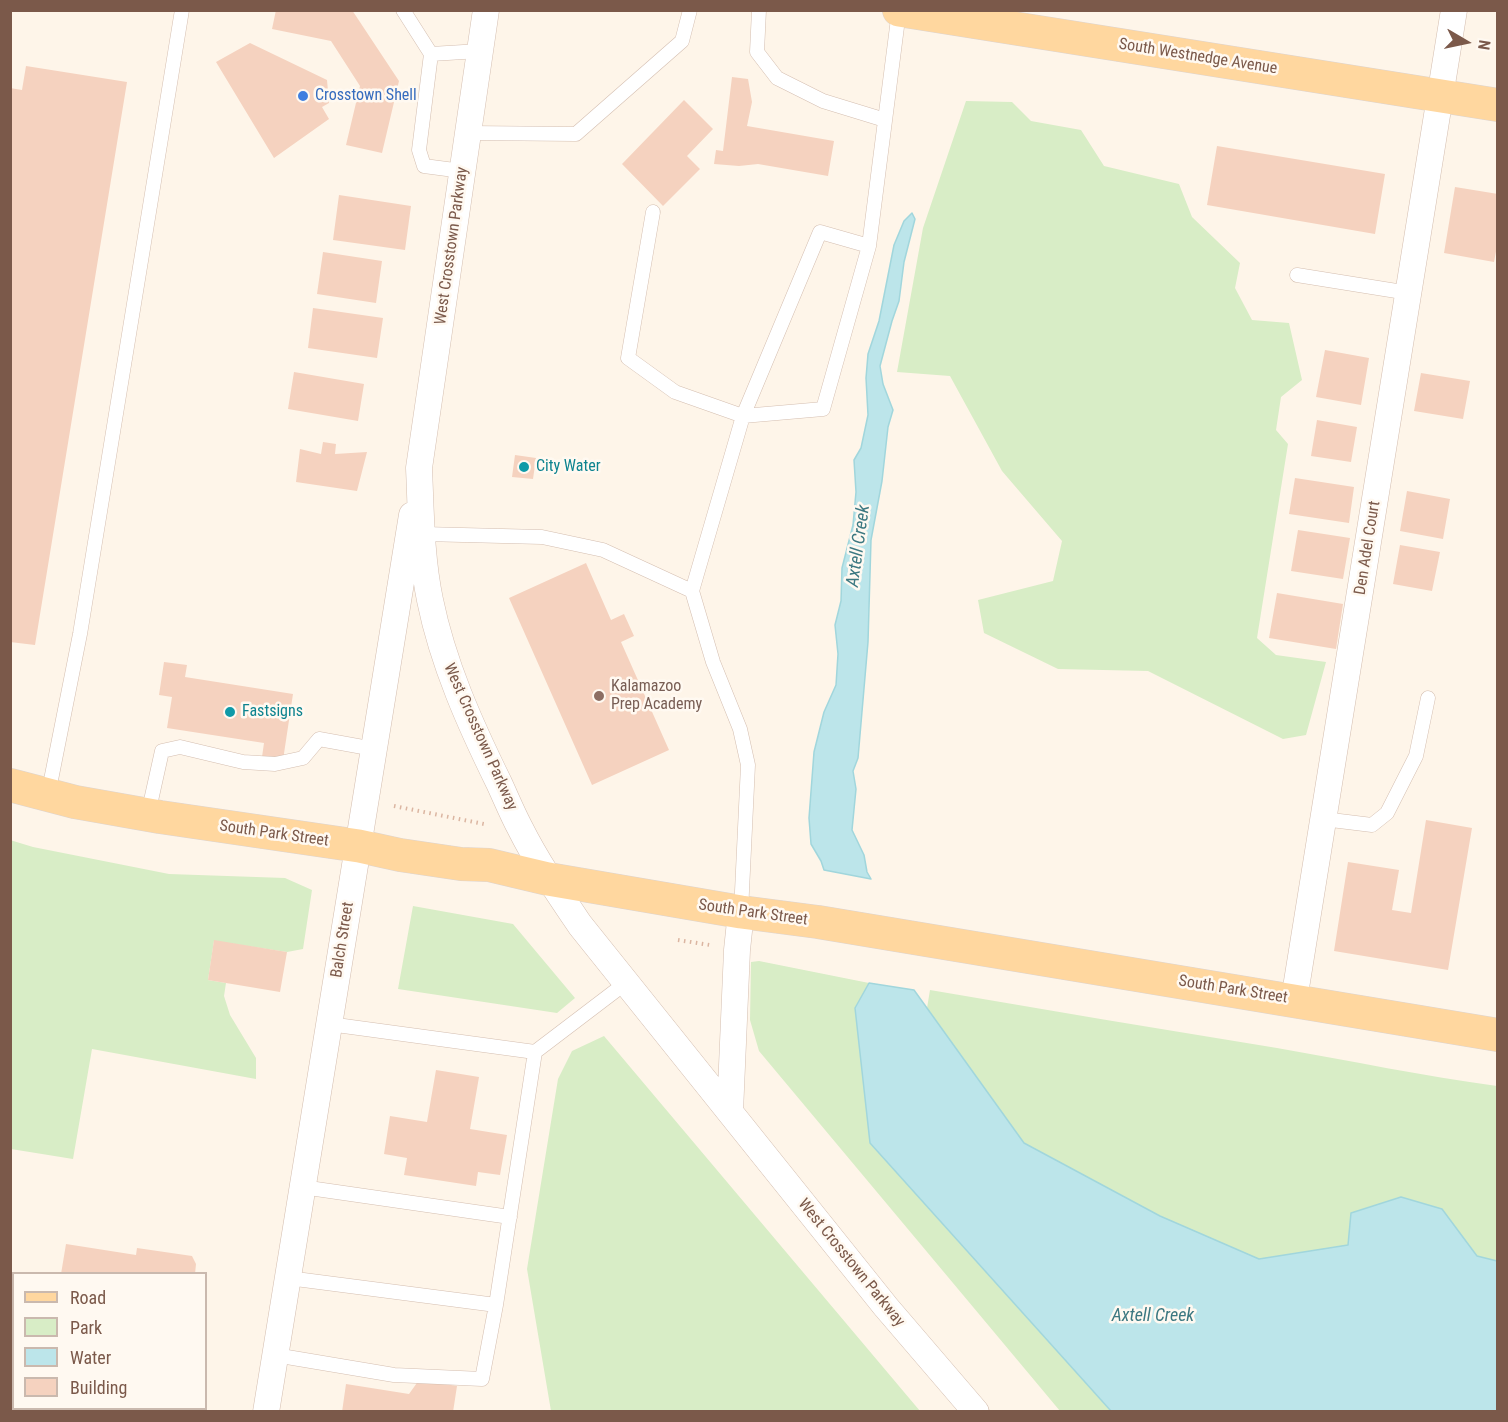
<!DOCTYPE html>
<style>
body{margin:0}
#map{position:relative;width:1508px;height:1422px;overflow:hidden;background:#fef5e9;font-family:"Roboto Condensed",sans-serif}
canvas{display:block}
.frame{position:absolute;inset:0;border:12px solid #7b594a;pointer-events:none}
.legend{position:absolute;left:12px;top:1272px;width:195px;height:138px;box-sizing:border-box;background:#fff9f1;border:2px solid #cab9ae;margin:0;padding:8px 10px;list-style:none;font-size:18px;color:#7b594a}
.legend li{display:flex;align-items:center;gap:12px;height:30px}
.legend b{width:30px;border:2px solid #cab9ae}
.north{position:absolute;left:1436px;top:12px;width:60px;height:60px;-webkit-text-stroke:4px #fff9f1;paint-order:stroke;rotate:99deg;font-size:16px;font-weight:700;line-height:24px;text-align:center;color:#7b594a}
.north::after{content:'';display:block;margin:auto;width:21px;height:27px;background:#7b594a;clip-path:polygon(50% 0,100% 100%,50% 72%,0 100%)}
</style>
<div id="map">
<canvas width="1508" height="1422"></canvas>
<div class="frame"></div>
<ul class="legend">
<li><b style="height:8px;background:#ffd79f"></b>Road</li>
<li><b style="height:16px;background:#d8edc6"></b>Park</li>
<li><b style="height:16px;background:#bce5ea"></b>Water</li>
<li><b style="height:16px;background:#f5d2bf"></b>Building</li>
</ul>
<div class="north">N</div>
</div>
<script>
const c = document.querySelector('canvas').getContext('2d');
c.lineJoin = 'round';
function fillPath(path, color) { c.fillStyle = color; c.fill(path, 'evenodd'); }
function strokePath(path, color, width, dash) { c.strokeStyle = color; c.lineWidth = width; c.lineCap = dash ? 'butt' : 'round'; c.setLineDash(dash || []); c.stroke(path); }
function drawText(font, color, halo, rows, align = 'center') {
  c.font = font + ' "Roboto Condensed",sans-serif'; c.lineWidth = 5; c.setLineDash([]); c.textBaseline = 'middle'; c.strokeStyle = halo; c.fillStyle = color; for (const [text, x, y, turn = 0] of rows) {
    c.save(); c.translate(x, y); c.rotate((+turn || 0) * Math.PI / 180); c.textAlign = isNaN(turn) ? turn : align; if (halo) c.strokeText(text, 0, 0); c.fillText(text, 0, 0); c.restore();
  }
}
fillPath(new Path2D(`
 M966,101L1012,102L1031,121L1081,130L1104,166L1179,184L1192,217L1240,263L1235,288L1252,320L1289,323L1302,380L1281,397L1276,430L1288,444L1257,638L1276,655L1326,662L1306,735L1283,739L1148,671L1058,669L984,633L978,600L1053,581L1062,541L1002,471L950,376L897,372L923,228Z
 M10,840L33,847L169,874L285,878L312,890L303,949L287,952L214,941L208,980L226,983L224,996L230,1015L256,1058V1079L92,1049L73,1159L11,1149Z
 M413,906L513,924L575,998L557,1013L398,989Z
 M759,961L869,983L855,1008L870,1143L1111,1411H1060L759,1051L750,1020L751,962Z
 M930,990C1046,1010 1161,1029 1277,1048C1351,1061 1424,1076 1497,1086V1261L1477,1256L1442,1209L1348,1245L1259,1259L1160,1216L1024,1143L927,1008Z
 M604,1036L920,1411H551L527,1269L558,1079L572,1051Z`), '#d8edc6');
const water = new Path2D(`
 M912,213L915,219L904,262L899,301L892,321L880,366L883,384L893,410L888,427L882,481L871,540L868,642L858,758L853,771L856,789L852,830L864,855L867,872L871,879L824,870L821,861L811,844L809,818L814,752L824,712L836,685L838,654L835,625L841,601L842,568L853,525L856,492L854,460L861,448L868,415L866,378L868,354L879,321L894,245L904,221Z
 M869,983L914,990L1024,1143L1160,1216L1259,1259L1348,1245L1351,1213L1401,1197L1442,1209L1477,1256L1497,1261V1411H1111L870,1143L855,1008Z`);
fillPath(water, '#bce5ea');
strokePath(water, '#a1d6dc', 1.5);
fillPath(new Path2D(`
 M276,10H352L399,81L382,153L346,145L360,86L331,41L272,29Z
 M250,43L327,80L329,103L322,107L329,119L274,158L216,62Z
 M26,66L127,82L35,645L10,642V88L22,90Z
 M732,77L748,79L752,102L747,126L834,141L828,176L758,164L739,166L714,164L716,150L723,151Z
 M684,100L713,129L687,156L700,169L663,206L622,164Z
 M1217,146L1385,174L1375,234L1207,205Z
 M1455,187L1498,194V241L1494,262L1444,253Z
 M339,195L411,206L405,250L333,240Z
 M323,252L382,261L376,303L317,294Z
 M313,308L383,318L377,358L308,348Z
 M1325,350L1369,358L1361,405L1316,397Z
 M294,372L364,384L358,421L288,409Z
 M1421,373L1470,381L1463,419L1414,411Z
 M1317,420L1357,427L1351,462L1311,456Z
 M323,442L336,444L335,454L367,452L357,491L296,482L300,449L321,454Z
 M515,455L536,458L533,479L512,477Z
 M1295,478L1354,487L1349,523L1289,514Z
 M1407,491L1450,499L1443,539L1400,531Z
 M1298,530L1350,538L1343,579L1291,571Z
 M1400,545L1440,552L1432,591L1393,584Z
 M586,563L611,620L624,614L634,636L621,642L669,750L592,785L509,598Z
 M1277,593L1343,604L1336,649L1269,638Z
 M164,662L187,665L185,677L293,694L283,760L262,757L264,743L167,728L172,697L159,695Z
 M1426,820L1472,828L1448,970L1334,951L1348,862L1399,870L1392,910L1411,913Z
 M214,940L287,952L280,992L208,980Z
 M436,1070L479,1077L470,1129L507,1135L500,1175L478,1172L476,1186L404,1175L407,1158L384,1154L390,1116L427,1122Z
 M66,1244L136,1255L137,1248L192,1256L196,1264L195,1274H61Z
 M419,1380L457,1386L453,1412H342L346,1384L409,1394Z
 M93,1408H158L157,1412H92Z`), '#f5d2bf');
const lane = new Path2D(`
 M403,10L431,54L419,150L424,166L462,171
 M759,10L757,52L777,78L823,101L885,120
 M431,54L480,51
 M468,133L576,134L682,41L690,10
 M653,212L628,358L675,392L743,416L820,232L869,246
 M1297,275L1409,293
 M423,534L542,537L603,550L692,591L713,662L740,729L748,765L741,912
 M692,591L743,416L823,409L869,246L899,11
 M48,795L80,634L182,10
 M148,814L162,751L180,747L243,762L275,764L303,758L319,739L374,749
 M1323,819L1372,825L1387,813L1416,756L1428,698
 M329,1024L535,1052
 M302,1187L510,1217
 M288,1278L496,1305L535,1052L627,982
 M275,1355L394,1375L482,1379L496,1305`);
const street = new Path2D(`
 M486,10L419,468C421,512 421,557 430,600C443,664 470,724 499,783C506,798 512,813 520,828C537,862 559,894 580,925L886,1307L976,1412
 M1294,1000L1454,10
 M730,1112L737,950L741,912
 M266,1412L412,515`);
const primary = new Path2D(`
 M899,10L1498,105
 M10,785L75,802L160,817L359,846L400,855L461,864L489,865L548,879L741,912L818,922L1498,1035`);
strokePath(lane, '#d4beb0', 15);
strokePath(street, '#d4beb0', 27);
strokePath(primary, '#ddd4d0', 34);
strokePath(new Path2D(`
 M394,806L484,824
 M678,940L710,945`), '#dbb5a1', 4, [1.5, 4.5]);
strokePath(lane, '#fff', 14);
strokePath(street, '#fff', 26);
strokePath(primary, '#ffd79f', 33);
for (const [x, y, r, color] of [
 [303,96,6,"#3f7fe0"],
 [524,467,6,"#0f9aa8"],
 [599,696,6,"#8d6e63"],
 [230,712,6,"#0f9aa8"]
]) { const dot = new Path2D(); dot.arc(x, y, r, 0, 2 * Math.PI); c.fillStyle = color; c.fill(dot); strokePath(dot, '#fff9f1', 2); }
drawText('16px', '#7b594a', '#fff9f1', [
 ["South Westnedge Avenue",1198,57,9],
 ["West Crosstown Parkway",452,246,-82],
 ["Den Adel Court",1368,548,-81],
 ["West Crosstown Parkway",480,737,66],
 ["South Park Street",274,834,8],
 ["South Park Street",753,913,8],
 ["Balch Street",343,940,-81],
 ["South Park Street",1233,990,9],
 ["West Crosstown Parkway",851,1263,51]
]);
drawText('16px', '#366cbe', '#fff9f1', [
 ["Crosstown Shell",315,96]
], 'left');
drawText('16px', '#0d838f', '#fff9f1', [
 ["City Water",536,467],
 ["Fastsigns",242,712]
], 'left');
drawText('16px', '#785e54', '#fff9f1', [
 ["Kalamazoo",611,687],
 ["Prep Academy",611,705]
], 'left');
drawText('italic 18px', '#3c7881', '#fff9f1', [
 ["Axtell Creek",859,546,-82],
 ["Axtell Creek",1153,1316]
]);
</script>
